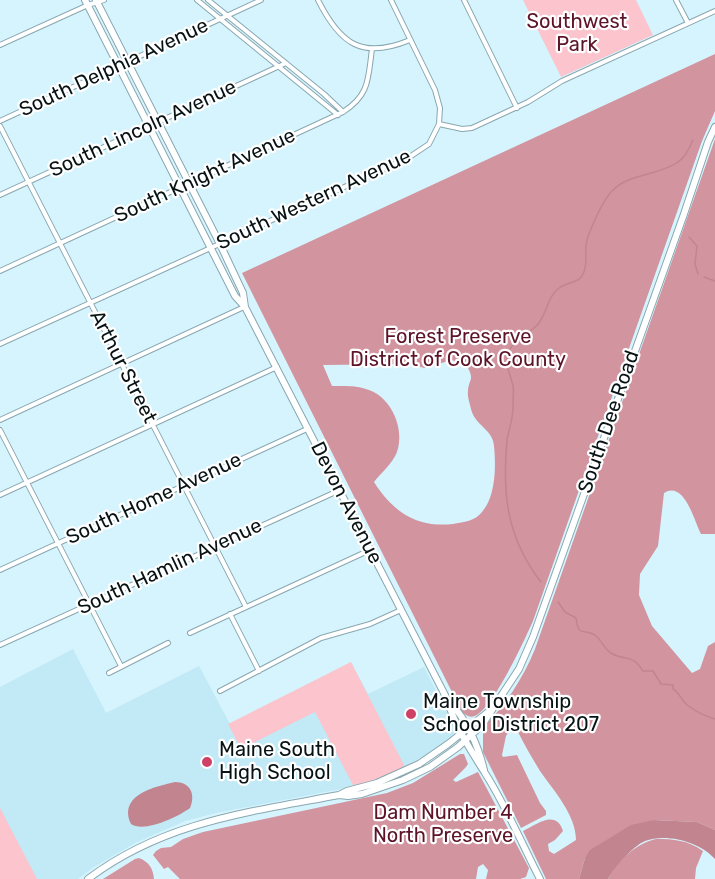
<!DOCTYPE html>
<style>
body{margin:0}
canvas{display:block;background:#d5f4fe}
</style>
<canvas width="715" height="879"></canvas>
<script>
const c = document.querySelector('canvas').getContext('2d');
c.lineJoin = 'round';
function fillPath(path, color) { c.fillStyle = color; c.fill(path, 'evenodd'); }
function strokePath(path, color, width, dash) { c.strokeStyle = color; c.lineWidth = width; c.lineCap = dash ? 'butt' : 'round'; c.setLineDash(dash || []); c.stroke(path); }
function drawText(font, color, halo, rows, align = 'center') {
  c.font = font + ' Rubik,sans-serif'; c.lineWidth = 4.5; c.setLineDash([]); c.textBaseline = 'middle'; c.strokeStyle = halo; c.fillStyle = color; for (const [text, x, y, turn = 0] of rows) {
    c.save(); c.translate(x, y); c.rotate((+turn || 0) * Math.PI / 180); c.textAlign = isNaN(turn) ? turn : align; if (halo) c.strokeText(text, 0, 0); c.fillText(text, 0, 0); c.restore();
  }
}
fillPath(new Path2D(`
 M73,649L106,713L199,666L230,724L351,662L368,694L424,667L456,730L450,740L425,756L386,776L351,787L216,813L185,821L135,843L94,867L78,879H0V687Z`), '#c1e9f6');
fillPath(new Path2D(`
 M523,0H636L653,35L561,77Z
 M351,662L405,767L386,776L354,787L315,712L241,749L228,724Z
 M0,808L37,879H0Z`), '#fcc4cc');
fillPath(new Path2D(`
 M715,54V111L702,141L533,621C524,641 494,707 475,716C469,718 466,715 462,712L242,273ZM452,360L467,366C475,381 469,378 468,391C467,396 470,404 471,409C475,426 493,429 494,446C496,466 496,496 482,512C475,521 464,522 453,524C417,528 393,512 374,482C381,473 393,463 397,452C405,430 392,398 369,390C357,385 344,386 332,386L323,365L412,364L424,368Z
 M715,139V534H701C694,520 684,480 664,493L658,546L640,574L639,595L652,626L692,673L700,669L708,646L715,642V830L697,822L654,820L585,858L579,879H546L523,831C537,824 556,809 563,831L555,840L548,844L549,851L554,854L576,840C576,815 554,791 540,771C532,758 524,744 517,730L511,728L506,736L502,755L503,757L517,755L540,803L546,811V815L521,828L483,752V728C505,705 523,679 535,649Z
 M460,754H464L468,764L466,767L453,780L456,782L478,772L529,868L526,877L520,879H486L488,870L483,864L478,867L476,879H180L168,867L164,869L153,855L156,851L161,848L171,847L183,839L203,832L387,793L413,783Z
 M656,839C674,839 687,840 703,851L696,868L695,879H608C618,861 636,843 656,839Z
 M139,858C149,862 153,868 154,879H103L135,859Z`), '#d2949e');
fillPath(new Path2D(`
 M175,782C190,782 196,794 190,808C178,817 144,833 131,824C118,795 154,787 175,782Z
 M654,820L697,822L715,830V859C700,842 667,833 645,841C633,846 614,868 608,879H579L585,858L590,850L631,825Z`), '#c2858f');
strokePath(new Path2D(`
 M689,237L697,246L695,264L698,274
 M704,277L715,281
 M541,582C507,538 502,495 507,440C509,428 514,417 513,404C513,398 514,392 513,386C511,375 503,362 509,351C515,338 530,334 539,323C547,312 548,296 559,288C568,281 580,284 584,272C588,261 584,250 587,240C591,227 603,200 612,191C629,173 658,176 678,162C686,157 689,148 693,140
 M558,602L565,612L576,618C579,639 582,627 595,635C601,639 604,649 611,653C625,662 631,652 643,671H653L661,684L673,685V689C680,693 681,700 687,705C695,711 705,716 715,719`), '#c2858f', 1.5);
const street = new Path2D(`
 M197,0L338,115
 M208,0L324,94L343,112
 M318,0C340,44 362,60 410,40
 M391,0L435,90L440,108L439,124
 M464,0L517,108
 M676,0L688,23
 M0,45L88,5L104,0
 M0,121L261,0
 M0,126L246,607
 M0,195L286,63
 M0,271L343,112C370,95 368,78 372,49
 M0,344L408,158L429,144L439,124L462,129L472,128L528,102L562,81L715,11
 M0,420L244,307
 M0,430L121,666
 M0,495L277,367
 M0,570L307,429
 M230,614L259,671
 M190,633L370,550
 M0,645L340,490
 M109,673L168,643
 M220,691L321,638L370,624L401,610`);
const secondary = new Path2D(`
 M85,0L235,296L245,307
 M96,0L220,244L243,293L245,307L447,699C455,727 470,749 485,773C506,806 522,844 540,879
 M450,702C467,721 478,745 484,770
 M339,795L347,791L377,783L419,764L448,744L488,712
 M88,879C163,822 249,812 339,795L348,796L362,794L403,780L430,767L458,747L482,725L519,669L533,637L684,214L708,142L715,127`);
strokePath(street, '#89a7b0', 6);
strokePath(secondary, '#89a7b0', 8);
strokePath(street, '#fff', 4);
strokePath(secondary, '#fff', 6);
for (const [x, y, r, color] of [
 [411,714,6,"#cf4067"],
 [207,762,6,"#cf4067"]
]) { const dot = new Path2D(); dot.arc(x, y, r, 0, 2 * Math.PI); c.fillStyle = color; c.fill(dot); strokePath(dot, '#fff', 2); }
drawText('20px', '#5d1429', '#fff', [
 ["Southwest",577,22],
 ["Park",577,45],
 ["Forest Preserve",458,337],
 ["District of Cook County",458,360],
 ["Dam Number 4",443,813],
 ["North Preserve",443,836]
]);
drawText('20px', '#071215', '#fff', [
 ["South Delphia Avenue",114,68,-25],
 ["South Lincoln Avenue",143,129,-25],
 ["South Knight Avenue",205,176,-25],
 ["South Western Avenue",314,200,-25],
 ["Arthur Street",123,367,63],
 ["South Dee Road",609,422,-71],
 ["South Home Avenue",154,499,-25],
 ["Devon Avenue",346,503,63],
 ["South Hamlin Avenue",170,567,-25]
]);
drawText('20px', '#071215', '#fff', [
 ["Maine Township",423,702],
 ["School District 207",423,725],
 ["Maine South",219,750],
 ["High School",219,773]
], 'left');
</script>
